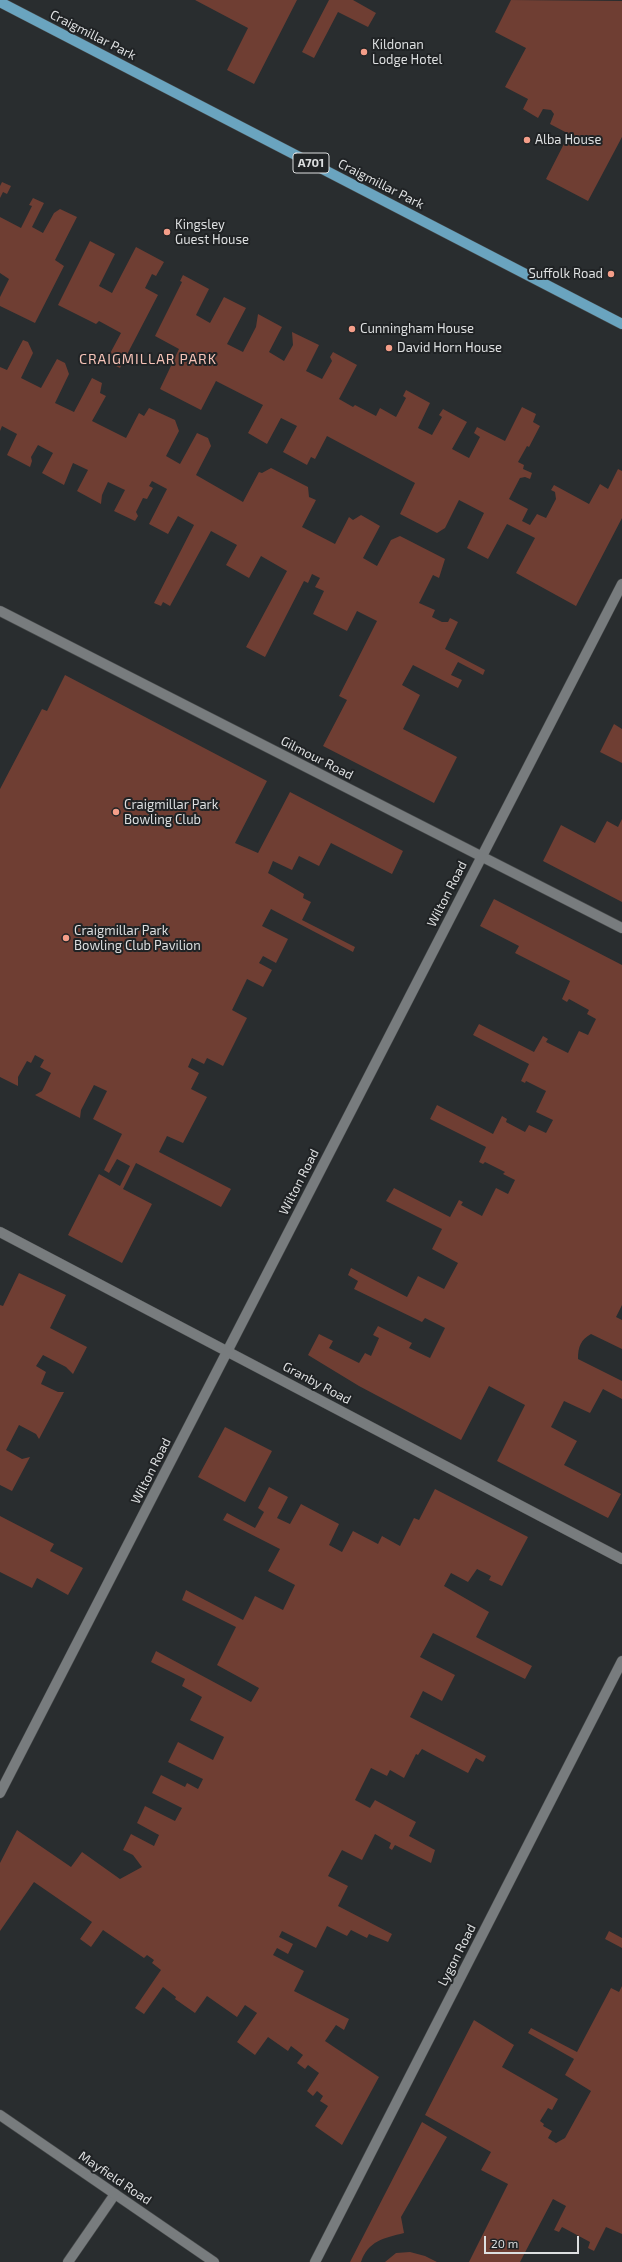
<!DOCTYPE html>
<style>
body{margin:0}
#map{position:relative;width:622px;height:2262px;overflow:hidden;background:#292d2f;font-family:"Exo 2",sans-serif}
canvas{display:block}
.scale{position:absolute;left:484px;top:2236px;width:95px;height:18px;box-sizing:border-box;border:2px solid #dddfe0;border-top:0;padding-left:5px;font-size:12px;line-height:14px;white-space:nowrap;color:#dddfe0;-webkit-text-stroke:3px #202325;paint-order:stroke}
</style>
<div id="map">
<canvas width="622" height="2262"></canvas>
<div class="scale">20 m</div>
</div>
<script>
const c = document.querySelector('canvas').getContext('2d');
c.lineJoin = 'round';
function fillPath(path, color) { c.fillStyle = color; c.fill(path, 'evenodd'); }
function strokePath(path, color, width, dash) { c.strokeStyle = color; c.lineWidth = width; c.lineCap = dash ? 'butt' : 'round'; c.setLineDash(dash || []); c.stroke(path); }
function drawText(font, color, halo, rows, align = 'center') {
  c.font = font + ' "Exo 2",sans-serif'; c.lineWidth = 4; c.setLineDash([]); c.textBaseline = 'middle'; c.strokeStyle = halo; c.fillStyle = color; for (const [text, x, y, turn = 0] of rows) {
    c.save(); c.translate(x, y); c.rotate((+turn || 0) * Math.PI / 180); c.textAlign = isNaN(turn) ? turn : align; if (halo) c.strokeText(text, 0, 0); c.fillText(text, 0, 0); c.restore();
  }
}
fillPath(new Path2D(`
 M195,0H297L254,84L227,70L248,28Z
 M329,0H353L376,13L368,27L338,12L314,58L302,52Z
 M511,0L622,1V137L588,201L546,179L569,134L550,124L554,114L551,110L543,109L538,118L523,109L528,99L505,87L526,48L495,32Z
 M2,182L11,186L7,194L3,192L0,198V186Z
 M33,198L44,203L32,227L43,233L54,213L60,209L77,217L55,260L64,266L35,323L0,306V297L9,279L0,273V217L21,228L32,206L29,205Z
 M90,241L115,254L99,286L112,293L136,247L164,262L156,276L152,274L145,288L158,295L120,368L106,361L121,333L99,321L96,324L58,305Z
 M183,275L209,289L196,315L210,323L224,297L246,308L227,344L243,352L256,327L258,314L282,327L269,352L284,361L293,345L292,332L319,345L306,371L322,379L332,361L330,357L333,352L357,365L339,399L353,407L355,405L376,416L380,408L396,417L406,398L403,396L406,390L430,403L418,428L432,435L442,417L439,415L443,409L467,422L452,449L469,458L480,437L474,433L477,427L505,441L522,407L536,414L533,422L540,426L529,447L527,446L518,462L524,465L523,469L532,473L530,479L525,477L520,478L509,499L528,509L522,521L530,525L537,514L546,518L556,499L555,492L551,490L554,485L589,504L600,484L608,489L618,469L622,471V518L576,606L516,573L535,538L507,524L488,559L467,548L484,513L459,500L445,528L437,533L400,514L415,483L327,436L315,459L311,457L307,465L283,452L297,426L281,418L267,444L248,433L263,405L216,381L201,410L160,389L179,349L155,336L182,282L180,281Z
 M23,340L28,342L33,353L21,378L41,388L57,359L65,363L69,374L55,403L74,412L92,378L102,383L100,393L106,396L92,421L126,438L139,413L144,416L149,408L175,420L179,431L166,456L180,464L197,433L208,438L211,446L196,475L243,502L259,472L262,473L271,468L308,487L309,497L316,500L302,527L335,544L349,517L353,520L361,515L380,526L363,558L377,566L391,540L400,536L445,559L439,578L433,575L419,603L435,610L432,617L442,622H448L450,618L458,622L445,649L485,670L483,675L458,662L451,675L462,680L458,688L413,665L402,685L420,695L403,729L457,757L434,803L323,746L347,700L339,696L377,621L357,611L347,631L313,614L324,591L315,587L320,578L312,574L308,583L304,581L265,657L246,647L287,571L261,556L249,578L226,565L237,545L211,531L170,606L163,602L161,606L154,603L194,525L178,516L168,534L149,524L167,489L152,481L149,486L153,488L147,499L143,498L136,512L138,516L135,521L114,511L125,490L108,482L102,495L101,504L77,491L88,470L73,463L64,485L42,473L53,453L38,445L31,457L32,461L30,467L7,455L17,434L2,426L0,431V367L7,370Z
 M65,675L267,781L235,843L258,853L290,792L403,851L392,874L331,843L319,866L299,856L292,870L273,861L268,873L304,894L303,898L311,902L302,920L355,947L353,952L271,909L262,926L288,939L276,963L263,956L259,963L272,970L263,987L247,979L232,1010L247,1018L223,1066L207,1058L204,1064L192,1058L188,1067L199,1073L191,1089L207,1097L183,1143L167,1136L159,1152L231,1189L221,1207L136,1163L123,1189L152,1204L122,1263L68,1235L99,1174L120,1186L130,1166L117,1159L109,1173L104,1170L122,1134L93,1119L107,1091L94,1085L81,1110L80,1118L35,1095L42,1091L51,1073L40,1067L44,1060L35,1055L31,1063L27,1061L18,1077V1086L0,1077V789L42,709L47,711Z
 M614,724L622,729V763L600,752Z
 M622,819V902L543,861L561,825L595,843L607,821L618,827Z
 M494,899L622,965V1305L616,1317L622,1320V1349L591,1334C581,1340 578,1346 578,1359L622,1381V1399L603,1389L590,1413L564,1401L551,1427L577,1441L564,1465L621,1494L608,1518L497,1461L525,1405L489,1386L461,1440L359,1386L308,1355L319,1334L333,1341L329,1348L359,1363L365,1353L371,1356L379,1338L373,1335L378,1326L412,1343L409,1348L430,1358L445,1328L425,1318L422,1322L354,1289L358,1281L348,1275L351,1268L407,1297L418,1276L444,1289L458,1263L432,1249L442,1229L386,1201L394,1188L450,1217L459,1200L463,1202L461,1205L482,1216L496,1188L508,1194L515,1180L503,1174L505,1172L485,1162L483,1164L479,1162L486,1147L430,1119L437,1105L493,1134L502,1116L507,1119L506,1122L525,1132L529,1125L546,1133L553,1120L536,1112L546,1091L526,1081L525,1083L521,1081L529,1064L473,1035L479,1024L534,1052L543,1036L548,1039L546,1042L568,1053L579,1031L588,1035L596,1019L587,1014L589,1010L569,999L567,1002L562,999L570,981L515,953L519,946L480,926Z
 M19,1273L66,1295L50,1328L87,1347L73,1374L66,1367L43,1355L36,1366L46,1372L41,1384L58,1392H64L39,1439L36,1434L19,1425L6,1450L22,1459L30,1457L12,1491L0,1485V1305L3,1306Z
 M225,1427L272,1451L245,1502L198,1477Z
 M269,1487L288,1497L277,1518L290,1524L301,1504L339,1524L329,1545L342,1552L353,1531L378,1544L382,1536L400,1546L414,1518L419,1520L435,1489L528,1537L502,1586L489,1580L491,1576L477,1569L468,1582L451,1573L444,1586L489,1612L476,1637L532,1666L525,1679L433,1633L420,1657L455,1675L442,1701L423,1691L410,1717L486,1756L483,1762L476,1758L468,1773L422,1749L418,1755L416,1754L404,1778L390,1770L387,1776L371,1768L355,1800L370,1808L375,1800L416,1822L409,1836L435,1850L431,1863L395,1845L392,1850L389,1848L391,1843L375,1834L362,1860L342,1850L328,1876L348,1886L338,1906L392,1934L388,1942L369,1934L367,1938L351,1930L347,1936L327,1926L316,1948L282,1931L279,1937L293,1944L288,1954L277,1948L273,1955L304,1971L294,1991L349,2019L344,2030L336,2025L325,2041L379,2077L342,2145L315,2126L328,2106L320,2101L323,2096L317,2091L313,2096L307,2091L319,2073L308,2065L305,2069L297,2063L303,2055L291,2046L288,2051L268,2037L255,2055L237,2042L257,2013L245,2005L237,2017L207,1996L195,2013L175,1999L176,1997L163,1987L144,2014L135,2008L161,1970L152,1963L154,1960L147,1955L144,1958L103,1930L91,1947L80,1939L92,1922L34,1882L0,1931V1863L17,1830L71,1867L82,1852L120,1879L142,1867L133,1855L123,1850L131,1834L154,1846L159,1835L137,1823L145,1806L175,1821L182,1808L152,1793L161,1775L185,1787L187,1783L198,1789L203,1779L168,1762L178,1742L213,1760L224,1737L190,1720L202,1697L182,1686L185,1679L151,1662L156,1651L251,1702L259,1688L217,1665L236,1627L182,1600L186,1590L243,1620L255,1596L283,1610L295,1585L268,1571L280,1549L223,1520L227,1513L255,1528L264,1512L258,1508Z
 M0,1516L54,1544L50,1551L83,1568L68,1595L37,1578L32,1588L0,1572Z
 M609,1931L622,1938V1948L605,1939Z
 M622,1986V2234L606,2227L594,2251L588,2248L590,2242L562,2227L559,2232L554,2230L566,2206L553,2199L520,2262H469L508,2184L481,2170L491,2152L425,2115L474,2020L514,2045L502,2067L558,2099L552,2110L548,2108L540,2121L544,2124L543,2126L552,2131L548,2138L556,2143L565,2138L591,2091L565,2075L574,2059L528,2033L531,2028L577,2052L611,1988L619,1992Z
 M422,2122L447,2137L401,2217L404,2233C384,2238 368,2241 361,2262H350Z
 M410,2252L425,2256L437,2262H385L396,2253Z`), '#6f3e33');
const street = new Path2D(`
 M0,611L622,928
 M0,1232L622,1559
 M0,1793L622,584
 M68,2262L115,2194
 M315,2262L622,1661`);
const secondary = new Path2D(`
 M0,2115L214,2262`);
const primary = new Path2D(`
 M0,2L622,324`);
strokePath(street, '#474a4b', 11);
strokePath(secondary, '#474a4b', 11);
strokePath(primary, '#474a4b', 11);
strokePath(street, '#787c7e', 10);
strokePath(secondary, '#787c7e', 10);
strokePath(primary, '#6aa4bf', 10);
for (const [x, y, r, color] of [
 [364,52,4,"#f49e89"],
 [527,140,4,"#f49e89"],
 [167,232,4,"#f49e89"],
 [611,274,4,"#f49e89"],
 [352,329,4,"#f49e89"],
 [389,348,4,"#f49e89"],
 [116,812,4,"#f49e89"],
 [66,938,4,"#f49e89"]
]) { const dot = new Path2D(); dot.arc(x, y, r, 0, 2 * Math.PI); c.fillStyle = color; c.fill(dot); strokePath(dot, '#202325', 1.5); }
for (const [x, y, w] of [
 [311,163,36]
]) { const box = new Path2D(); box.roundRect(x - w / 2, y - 10, w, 20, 3); c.fillStyle = '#202325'; c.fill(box); strokePath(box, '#dddfe0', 1); }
drawText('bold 12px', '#dddfe0', null, [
 ["A701",311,163]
]);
drawText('13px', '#dddfe0', '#202325', [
 ["Craigmillar Park",93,35,27],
 ["Craigmillar Park",381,184,27],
 ["Gilmour Road",317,758,27],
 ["Wilton Road",447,894,-63],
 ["Wilton Road",299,1182,-63],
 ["Granby Road",317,1383,28],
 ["Wilton Road",151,1471,-63],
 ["Lygon Road",457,1955,-63],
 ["Mayfield Road",115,2178,34]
]);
drawText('13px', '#dddfe0', '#202325', [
 ["Kildonan",372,45],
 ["Lodge Hotel",372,60],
 ["Alba House",535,140],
 ["Kingsley",175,225],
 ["Guest House",175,240],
 ["Suffolk Road",603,274,"right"],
 ["Cunningham House",360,329],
 ["David Horn House",397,348],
 ["Craigmillar Park",124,805],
 ["Bowling Club",124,820],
 ["Craigmillar Park",74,931],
 ["Bowling Club Pavilion",74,946]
], 'left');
c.letterSpacing = '1px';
drawText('14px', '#f5c3b7', '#202325', [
 ["CRAIGMILLAR PARK",148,359]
]);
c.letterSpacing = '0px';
</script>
